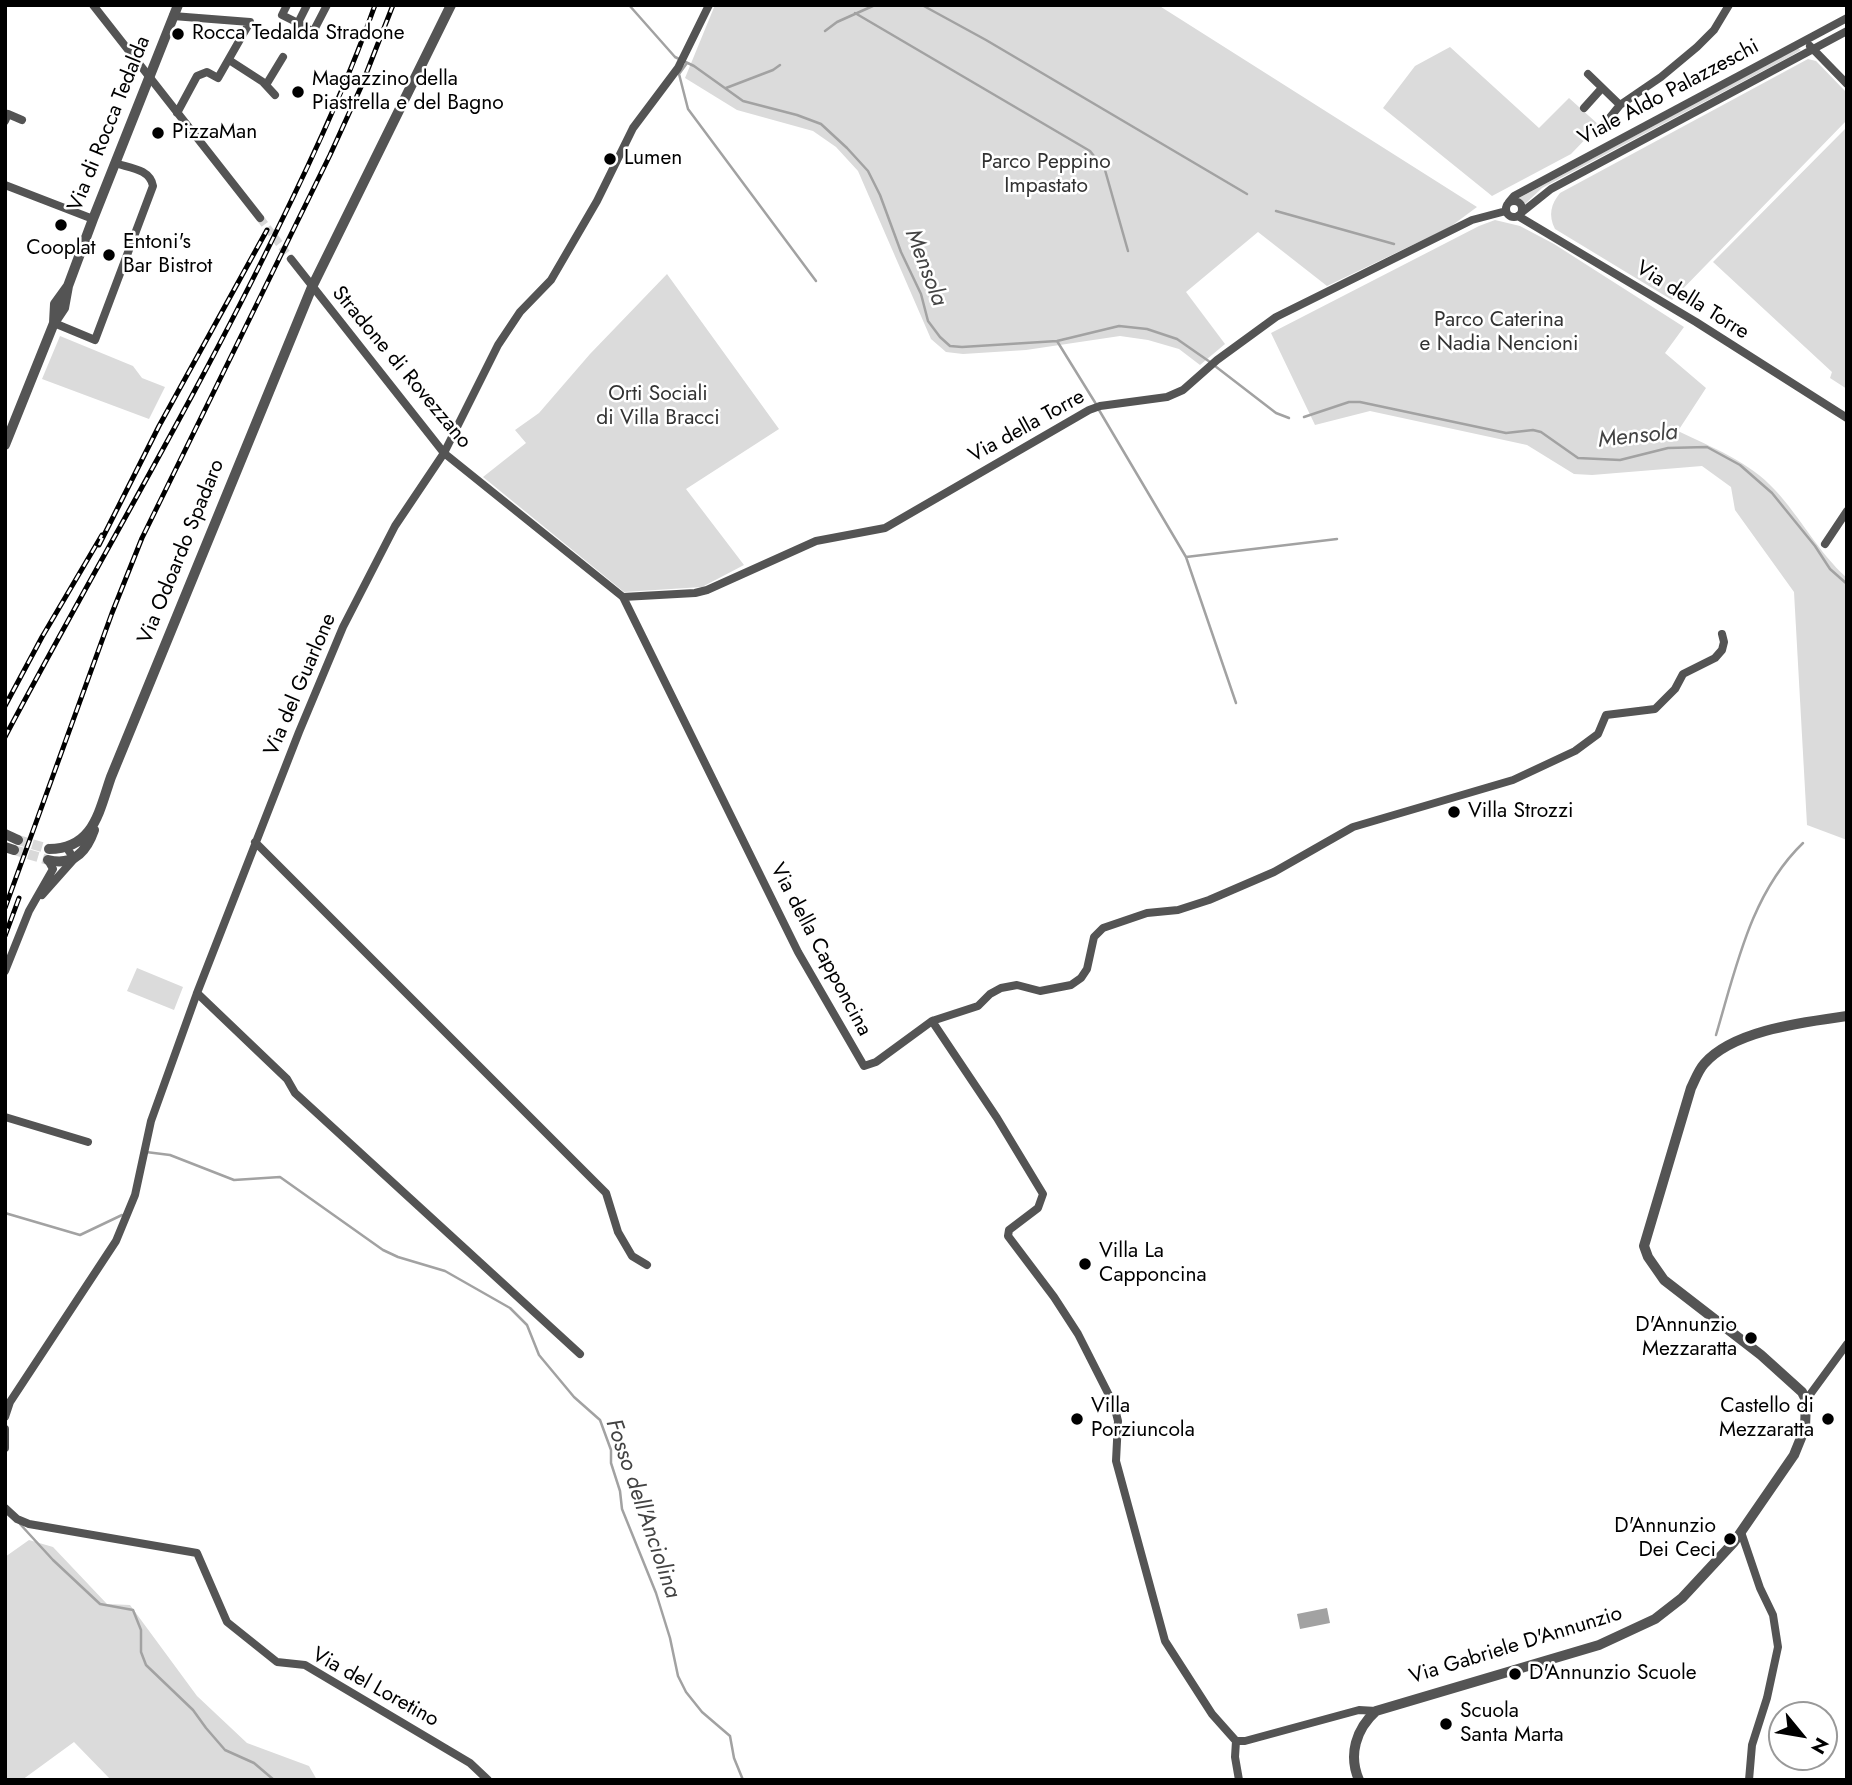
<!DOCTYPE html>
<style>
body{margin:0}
#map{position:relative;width:1852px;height:1785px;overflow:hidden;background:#fff;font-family:Jost,sans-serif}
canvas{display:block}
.frame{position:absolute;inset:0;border:7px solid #000;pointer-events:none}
.north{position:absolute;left:1768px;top:1701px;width:70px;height:70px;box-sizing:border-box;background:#fff;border:2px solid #999;border-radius:50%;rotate:120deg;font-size:19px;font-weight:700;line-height:28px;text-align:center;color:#000}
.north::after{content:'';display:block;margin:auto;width:24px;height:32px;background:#000;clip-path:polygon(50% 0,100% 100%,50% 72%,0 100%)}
</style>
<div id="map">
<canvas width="1852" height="1785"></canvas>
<div class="frame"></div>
<div class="north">N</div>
</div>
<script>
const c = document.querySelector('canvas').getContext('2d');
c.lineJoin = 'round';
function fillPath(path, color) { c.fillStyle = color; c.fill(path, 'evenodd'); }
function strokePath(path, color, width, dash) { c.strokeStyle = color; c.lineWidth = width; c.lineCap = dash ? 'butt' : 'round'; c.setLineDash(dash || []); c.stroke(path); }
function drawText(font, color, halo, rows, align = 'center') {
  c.font = font + ' Jost,sans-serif'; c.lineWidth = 5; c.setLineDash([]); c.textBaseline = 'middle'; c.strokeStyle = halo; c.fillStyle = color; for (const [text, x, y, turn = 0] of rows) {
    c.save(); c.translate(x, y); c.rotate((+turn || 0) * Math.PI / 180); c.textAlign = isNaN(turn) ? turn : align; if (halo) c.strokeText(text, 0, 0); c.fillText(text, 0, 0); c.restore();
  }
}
fillPath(new Path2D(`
 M715,5H1158L1477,207L1450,227L1327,286L1258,232L1186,292L1225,344L1200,365L1179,349L1148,340L1120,336L1026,350L963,354L946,352L931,339L858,171L836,147L813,131L737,110L685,78Z
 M1450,47L1539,128L1569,98L1599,125L1571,154L1492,196L1383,108L1415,66Z
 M1798,48L1801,50L1791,56L1542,188L1525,204L1519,198Z
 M1808,59L1816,61L1847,93V120L1672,300L1555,229C1548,215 1551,204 1560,193Z
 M1847,127V389L1830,378L1832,372L1713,262Z
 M1495,220L1520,226L1554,244L1684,327L1665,353L1706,388L1678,431C1711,447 1750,462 1775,490C1801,518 1818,552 1847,578V840L1807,825L1794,592L1735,510L1731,487L1702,466L1592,475L1574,474L1527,445L1370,411L1315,425L1271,333L1479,226Z
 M667,274L779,429L686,489L744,565L702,587L624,592L483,477L526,443L515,430L539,413L590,354Z
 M60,336L133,366L142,378L165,387L149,419L42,379Z
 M137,968L183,987L174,1010L127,991Z
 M29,1540L53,1547L107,1604L130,1605L197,1696L247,1743L309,1766L317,1780H111L74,1742L22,1780H5V1557Z`), '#dbdbdb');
fillPath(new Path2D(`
 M1327,1608L1330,1623L1300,1629L1297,1614Z`), '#a2a2a2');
strokePath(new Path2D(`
 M629,5L675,57L694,66L743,101L797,115L821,124L847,148L868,171L880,195L901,252L921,294L928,321L940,337L950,346L962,347L1057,341L1119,326L1147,329L1177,339L1210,362
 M922,5L986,40L1247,194
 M855,13L1090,151L1105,170L1128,251
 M825,31L837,22L875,5
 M687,63L679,74L688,109L816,281
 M726,88L773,70L780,65
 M1276,211L1394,244
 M1057,341L1096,404
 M1215,366L1276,413L1289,418
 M1099,410L1186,557L1236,703
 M1304,417L1349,402H1360L1506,433L1533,430L1541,432L1578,458L1620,460L1668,448L1707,447L1740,465L1772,493L1815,546L1830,569L1847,584
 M1186,557L1337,539
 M1716,1035C1736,968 1751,893 1803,843
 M146,1152L170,1155L234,1180L280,1177L383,1250L398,1257L445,1271L510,1308L527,1325L539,1355L574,1397L600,1420L611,1450V1463L620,1491L622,1509L656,1593L670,1638L678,1676L686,1692L702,1712L730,1736L734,1758L743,1780
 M5,1213L80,1235L122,1215
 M20,1524L53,1560L100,1604L133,1610L141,1630V1652L146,1665L193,1710L206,1728L225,1750L254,1763L274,1780`), '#a2a2a2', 2.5);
strokePath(new Path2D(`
 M260,218L291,259`), '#d9d9d9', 8, [8, 4]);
strokePath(new Path2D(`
 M18,840L49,849
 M14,850L48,860`), '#d9d9d9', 10, [10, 5]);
strokePath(new Path2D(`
 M93,5L260,218
 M287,5L282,15L298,23
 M307,5L298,23L313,32L327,5
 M173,16L250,22L218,78L207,72L197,76L177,113
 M1810,46L1847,84
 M229,60L263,82L275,95
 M1588,74L1620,105
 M266,85L283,57
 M1584,108L1602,88
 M5,121L8,114L22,120
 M1603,126L1620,105L1661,77L1697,47L1714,30L1729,5
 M5,185L93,219
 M1506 209a8 8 0 1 1 16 0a8 8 0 1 1-16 0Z
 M1509,202L1514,196L1847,18
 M1521,213L1551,189L1847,31
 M1518,216L1696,322L1847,418
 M291,259L444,453L623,597L798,952L864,1066L876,1062L932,1021L978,1006L990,994L1001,988L1017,985L1040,991L1071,985L1081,978L1087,969L1094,937L1103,928L1147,913L1178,910L1209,900L1274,872L1353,827L1513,780L1575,751L1598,734L1606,715L1655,709L1675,689L1683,674L1715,658L1722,650L1724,642L1722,634
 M54,323L95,340L153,186C150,169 130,168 115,163
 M1825,544L1847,511
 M623,597L695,593L707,590L816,541L885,528L1089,410L1100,406L1167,397L1183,390L1217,360L1276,317L1472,220L1506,211
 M255,842L606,1193L618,1232L632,1256L647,1265
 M42,895L74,859L67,848
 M5,971L29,911L53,869L48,860
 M197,993L287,1079L295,1093L580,1354
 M932,1021L997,1118L1043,1194L1038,1208L1009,1230L1008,1236L1054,1297L1078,1334L1114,1405L1118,1421L1116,1461L1165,1641L1212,1714L1236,1741
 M5,1117L88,1142
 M1806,1400L1847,1344
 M5,1417L10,1402L116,1241L135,1195L151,1121L197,993L299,732L343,627L395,526L444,453L498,345L520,312L551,280L597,201L633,128L678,68L709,5
 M5,1429V1448
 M5,1508L17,1519L29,1524L197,1553L227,1622L277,1662L305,1665L470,1763L488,1780
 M1741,1532L1760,1588L1773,1615L1778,1647L1767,1698L1752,1745L1749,1780
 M1236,1741H1245L1359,1710L1376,1711
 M1236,1741L1235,1757L1239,1780`), '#545454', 8);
strokePath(new Path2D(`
 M54,323L55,304L68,286
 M5,445L54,323L64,308L68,286L93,219L178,5
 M5,834L18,840
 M5,847L14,850
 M49,849C94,849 99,811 111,777L312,287L451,5
 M48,860C73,866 86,853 94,830
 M1359,1780C1348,1755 1356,1729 1376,1711L1599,1645L1655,1619L1682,1598L1734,1542L1794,1455L1805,1428L1806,1400L1802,1392L1761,1355L1664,1280L1648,1257L1644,1246L1691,1088C1695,1080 1698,1071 1704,1064C1733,1030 1805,1022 1847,1016`), '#545454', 10);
const rail = new Path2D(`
 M99,545L159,426L267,230
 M5,706L42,637L102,535
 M5,737C95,567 194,402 278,228C314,155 348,82 375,5
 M5,908L112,613L142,538L330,155L361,87L393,5
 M5,936L19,898`);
strokePath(rail, '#000', 5);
strokePath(rail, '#fff', 2.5, [8]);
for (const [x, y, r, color] of [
 [178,34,7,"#000"],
 [298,92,7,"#000"],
 [158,133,7,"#000"],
 [610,159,7,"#000"],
 [61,225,7,"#000"],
 [109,255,7,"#000"],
 [1454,812,7,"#000"],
 [1085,1264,7,"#000"],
 [1751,1338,7,"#000"],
 [1077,1419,7,"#000"],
 [1828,1419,7,"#000"],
 [1730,1539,7,"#000"],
 [1515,1674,7,"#000"],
 [1446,1724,7,"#000"]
]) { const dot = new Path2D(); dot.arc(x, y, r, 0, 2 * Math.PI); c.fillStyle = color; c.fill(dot); strokePath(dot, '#fff', 2.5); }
drawText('21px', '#000', '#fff', [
 ["Rocca Tedalda Stradone",192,34],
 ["Magazzino della",312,80],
 ["Piastrella e del Bagno",312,104],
 ["PizzaMan",172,133],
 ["Lumen",624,159],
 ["Entoni's",123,243],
 ["Bar Bistrot",123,267],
 ["Cooplat",61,249,"center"],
 ["Villa Strozzi",1468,812],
 ["Villa La",1099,1252],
 ["Capponcina",1099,1276],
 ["D'Annunzio",1737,1326,"right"],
 ["Mezzaratta",1737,1350,"right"],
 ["Villa",1091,1407],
 ["Porziuncola",1091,1431],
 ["Castello di",1814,1407,"right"],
 ["Mezzaratta",1814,1431,"right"],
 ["D'Annunzio",1716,1527,"right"],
 ["Dei Ceci",1716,1551,"right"],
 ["D'Annunzio Scuole",1529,1674],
 ["Scuola",1460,1712],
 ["Santa Marta",1460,1736]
], 'left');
drawText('21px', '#000', '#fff', [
 ["Viale Aldo Palazzeschi",1669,93,-28],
 ["Via di Rocca Tedalda",110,124,-68],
 ["Via della Torre",1692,301,32],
 ["Stradone di Rovezzano",401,368,50],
 ["Via della Torre",1027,427,-29],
 ["Via Odoardo Spadaro",182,552,-68],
 ["Via del Guarlone",301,685,-67],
 ["Via della Capponcina",820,950,62],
 ["Via Gabriele D'Annunzio",1516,1646,-17],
 ["Via del Loretino",375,1688,29]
]);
drawText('21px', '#323232', '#fff', [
 ["Parco Peppino",1046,163],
 ["Impastato",1046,187],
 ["Parco Caterina",1499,321],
 ["e Nadia Nencioni",1499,345],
 ["Orti Sociali",658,395],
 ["di Villa Bracci",658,419]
]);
drawText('italic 23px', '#434343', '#fff', [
 ["Mensola",925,268,69],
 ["Mensola",1638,437,-6],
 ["Fosso dell'Anciolina",642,1509,71]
]);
</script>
